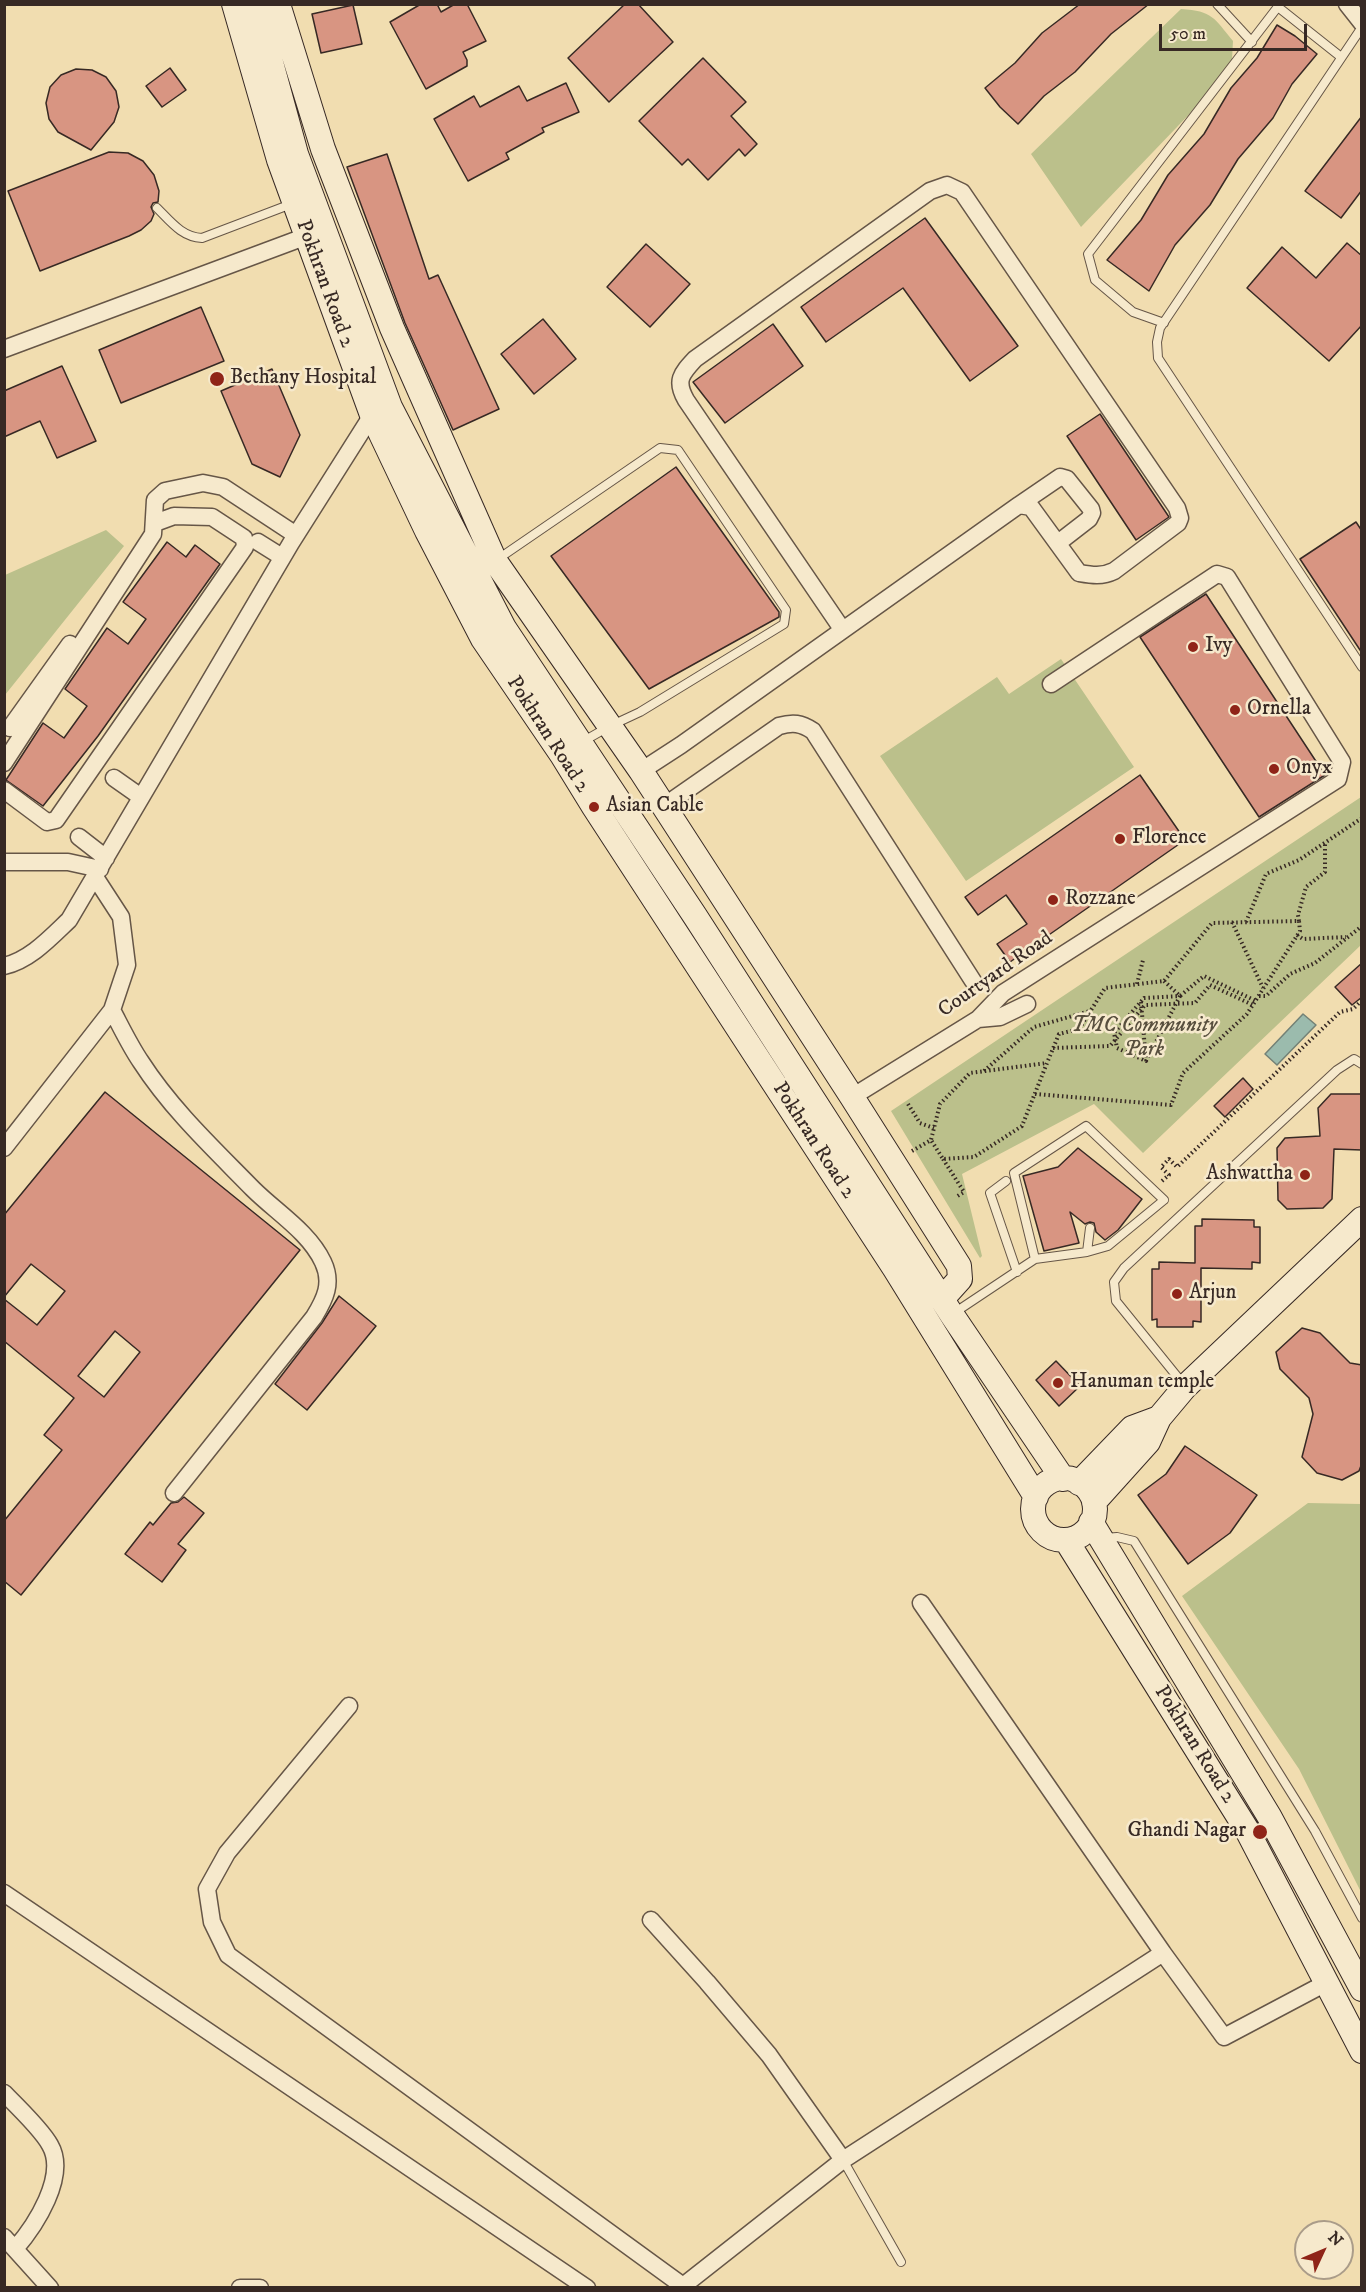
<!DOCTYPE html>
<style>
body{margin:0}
#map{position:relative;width:1366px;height:2292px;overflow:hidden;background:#f1ddb0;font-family:"IM FELL DW Pica",serif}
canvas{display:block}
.frame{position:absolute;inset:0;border:6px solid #372924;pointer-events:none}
.north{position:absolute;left:1294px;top:2220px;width:60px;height:60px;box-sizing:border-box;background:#f6e9cc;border:2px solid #aa9c89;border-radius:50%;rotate:46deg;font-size:16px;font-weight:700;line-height:24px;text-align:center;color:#372924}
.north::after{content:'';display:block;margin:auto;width:21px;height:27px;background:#8f2418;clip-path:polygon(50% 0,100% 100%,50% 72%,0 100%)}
.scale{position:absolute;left:1159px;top:24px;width:148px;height:27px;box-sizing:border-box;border:3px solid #372924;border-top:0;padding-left:8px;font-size:18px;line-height:21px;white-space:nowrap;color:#372924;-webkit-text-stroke:4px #f6e9cc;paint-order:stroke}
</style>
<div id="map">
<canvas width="1366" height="2292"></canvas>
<div class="frame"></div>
<div class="north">N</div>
<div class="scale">50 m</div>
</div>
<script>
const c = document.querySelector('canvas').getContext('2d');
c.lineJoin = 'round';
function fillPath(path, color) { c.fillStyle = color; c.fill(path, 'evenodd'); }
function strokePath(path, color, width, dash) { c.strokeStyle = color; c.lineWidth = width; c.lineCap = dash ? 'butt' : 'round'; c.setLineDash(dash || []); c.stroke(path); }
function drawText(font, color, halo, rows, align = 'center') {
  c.font = font + ' "IM FELL DW Pica",serif'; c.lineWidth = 5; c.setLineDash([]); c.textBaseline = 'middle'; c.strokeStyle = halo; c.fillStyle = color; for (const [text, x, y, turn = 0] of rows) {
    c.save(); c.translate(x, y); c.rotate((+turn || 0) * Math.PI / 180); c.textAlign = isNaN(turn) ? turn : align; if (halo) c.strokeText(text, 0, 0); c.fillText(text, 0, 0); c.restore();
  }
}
fillPath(new Path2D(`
 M1181,9C1213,11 1214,18 1233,41L1232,59L1225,77L1081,227L1031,154Z
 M106,530L124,546L5,695V575Z
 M1061,659L1134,767L966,881L880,756L997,677L1009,694Z
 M1361,797V945L1143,1153L1094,1104L962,1174L982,1256L980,1258L891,1111Z
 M1308,1503L1361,1504V1892L1299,1769L1182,1596Z`), '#bbc08b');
const water = new Path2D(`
 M1303,1014L1316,1025L1277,1065L1265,1054Z`);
fillPath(water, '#9bbbad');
strokePath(water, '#738176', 1.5);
const building = new Path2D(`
 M421,4H437L441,12L455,4H467L486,41L463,52L467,60V66L426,89L390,22Z
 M625,4H638L673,42L609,102L568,58Z
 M1080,4H1149L1111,34L1075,72L1044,96L1018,124L1000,107L985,88L1015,63L1042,33Z
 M353,5L362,44L321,53L312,14Z
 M1277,25L1295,36L1317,54L1292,84L1273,118L1238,159L1210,205L1175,245L1149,291L1107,260L1141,220L1168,175L1204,134L1231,88L1257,58Z
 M703,58L746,102L731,116L757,144L745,156L739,149L708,180L688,159L682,165L639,121Z
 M170,68L186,90L162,107L146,86Z
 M76,69L92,70L106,77L116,91L119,107L114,122L91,150L58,132L49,119L46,103L50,87L61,75Z
 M566,83L579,112L542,128L544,132L506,153L509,159L468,181L434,119L474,96L480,107L519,86L527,101Z
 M1362,116V190L1341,218L1305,191Z
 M109,152L128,153L143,161L154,175L159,191L158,202L153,203L151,207L154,214L151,221L141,230L129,236L40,271L8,191Z
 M387,154L429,279L438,275L499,409L453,430L405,323L347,167Z
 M925,218L1018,346L970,381L903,288L826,342L801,307Z
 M1347,243L1362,256V325L1329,361L1247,288L1282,247L1316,278Z
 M646,244L690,284L650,327L607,287Z
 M201,307L224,361L121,403L99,350Z
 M543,319L576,359L534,394L501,354Z
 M773,324L803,366L725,423L693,382Z
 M62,366L96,441L57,458L40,421L4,437V391Z
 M272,369L300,435L280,477L252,464L221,391Z
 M1100,414L1169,517L1136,540L1067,436Z
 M676,467L779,612V617L649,689L551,556Z
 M1356,522L1362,531V653L1300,559Z
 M167,542L186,557L195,545L220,564L98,736L43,806L6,780L43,723L64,738L87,706L65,689L107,628L128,644L146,619L123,602Z
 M1206,594L1325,775L1259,817L1140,637Z
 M1140,775L1185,840L1010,962L997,944L1027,924L1006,895L978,915L965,897Z
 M1362,963V997L1352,1005L1335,987Z
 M1243,1078L1253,1089L1225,1117L1214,1106Z
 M105,1092L300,1250L21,1595L4,1581V1521L62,1450L44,1435L74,1398L4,1341V1299L37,1325L65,1291L31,1264L4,1297V1215ZM115,1331L140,1352L104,1397L78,1376Z
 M1331,1094H1362V1150L1334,1149L1332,1199L1323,1208L1287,1209L1278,1200L1277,1148L1285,1138L1320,1136L1318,1108Z
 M1078,1148L1142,1199L1118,1230L1105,1240L1096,1232L1094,1223L1090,1222L1085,1224L1070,1212L1079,1243L1044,1251L1023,1176L1058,1167Z
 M1202,1219L1254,1220V1227H1260V1263L1252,1262V1269L1201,1268V1322L1193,1321V1327H1157V1319L1152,1320V1269H1159V1262L1195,1263V1226H1202Z
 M339,1296L376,1326L307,1410L275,1384L322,1323Z
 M1302,1328L1320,1333L1350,1363L1362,1365V1463L1359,1471L1342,1480L1317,1473L1302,1457L1313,1414L1309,1398L1280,1369L1276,1352Z
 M1056,1361L1080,1386L1059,1406L1036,1380Z
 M1185,1446L1257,1495L1230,1533L1188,1564L1138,1495L1166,1474Z
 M184,1497L204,1513L178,1544L186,1550L162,1582L125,1554L150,1522L153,1525L171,1503L178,1502Z`);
fillPath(building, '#d89582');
strokePath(building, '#372924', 1.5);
const lane = new Path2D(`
 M1217,4L1252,42
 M1278,7L1341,57
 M1362,27L1160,328L1157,342L1158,358L1362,667
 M157,208C171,222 182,237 202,238L294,203
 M1164,323L1133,312L1095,280L1088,254L1280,4
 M498,559L660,448L678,450L786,610L784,624L640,712L610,726L582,742
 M1006,1181L990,1193L1017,1272
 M1035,1259L1014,1173L1086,1126L1164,1200L1108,1246L1087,1252
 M954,1313L1035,1259L1087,1252L1090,1228
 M1184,1385L1116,1301L1114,1282L1124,1268L1337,1070L1354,1059L1362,1064
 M1105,1538L1117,1537L1134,1541L1315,1831L1362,1918
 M843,2160L901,2262`);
const street = new Path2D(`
 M1347,4L1362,23
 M4,349L307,236
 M1019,505L1060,477L1067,479L1091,509L1092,513L1089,519L1058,543
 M258,542L282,557
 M10,728L70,644
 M4,763L153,534L155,500L165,491L203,483L223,487L296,535
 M641,771L681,745L1019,505L1031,507L1079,573C1091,575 1102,577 1114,571L1178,523L1180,518L1177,508L962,192L947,185L930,191L695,359C681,374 675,381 686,400L842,629
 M114,778L141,797
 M4,790L47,822L56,820L245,547L244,538L212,517L174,516L155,523
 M664,806L779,726C793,722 801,723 813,731L973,981
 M79,837L106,858
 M4,862H68L100,869
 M4,966C30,960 50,938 69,920L291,543L372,415L379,412
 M112,1010C121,1027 130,1046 141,1062C172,1110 214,1149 253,1189C276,1212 309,1232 323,1262C333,1283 325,1299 314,1317L174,1493
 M978,1019L1000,1017L1027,1004
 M852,1097L978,1019L1003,993L1338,779L1342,762L1227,577L1217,574L1051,684
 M4,1148L112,1010L127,965L121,917L95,877
 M921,1603L1163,1953L1224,2037L1326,1983
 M349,1706L227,1853L207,1889L212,1922L228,1955L683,2286L843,2160L1163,1953
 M4,1893L587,2288
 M651,1920L707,1982L769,2055L843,2160
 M4,2093C17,2106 42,2130 50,2145C68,2176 35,2226 15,2249
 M4,2237L50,2288
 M240,2288H260`);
const secondary = new Path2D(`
 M234,4L279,160L372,415L427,531L483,639L562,755L594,807L895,1269L1036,1497
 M255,4L296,154L390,407L504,628L695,916L952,1315L1063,1479
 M278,4L323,149L392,328L495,561L641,771L852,1097L959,1266L960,1279L942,1299
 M1033 1509a31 31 0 1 1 62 0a31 31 0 1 1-62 0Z
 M1079,1483L1132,1428L1159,1418L1185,1387L1362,1219
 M1094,1502L1148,1442L1159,1418
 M1091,1522L1269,1816L1362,1989
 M1066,1540L1247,1830L1362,2051`);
strokePath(lane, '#665647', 10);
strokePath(street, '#665647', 19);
strokePath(secondary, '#372924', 26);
strokePath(new Path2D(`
 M1361,192H1362
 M1299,921L1298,915L1306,887L1325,872V843
 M1232,922L1263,988
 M1246,922L1266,874L1299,860L1362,818
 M1297,935L1303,939L1346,937
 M1164,981L1180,996L1204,976L1256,1001
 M1137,984L1143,960
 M1180,996L1146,1061L1117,1048L1114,1033L1144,998Z
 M1259,996H1266L1290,974L1315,963L1362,926
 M1141,1002L1146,1061
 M984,1071L1034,1027L1090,1011
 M1035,1094L1171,1105L1183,1073L1247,1014L1300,931L1299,921L1212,923L1164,981L1105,988L1079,1029L1059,1034L1047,1063
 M908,1104L920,1123L934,1128
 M912,1151L931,1140L940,1104L970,1073L1047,1063L1022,1126L974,1157L943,1159L931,1140
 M943,1159L964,1192L956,1197
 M1162,1181L1169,1175L1161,1167L1169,1159L1177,1167L1340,1012L1353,1009L1362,1000`), '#372924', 4, [1.5, 3]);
strokePath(lane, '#f6e9cc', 8);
strokePath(street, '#f6e9cc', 16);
strokePath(secondary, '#f6e9cc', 24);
strokePath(new Path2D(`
 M1053,1048L1110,1046L1145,1005L1195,1003L1210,985L1253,1005`), '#372924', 4, [1.5, 3]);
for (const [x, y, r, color] of [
 [217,379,8,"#8f2418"],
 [1193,647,6,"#8f2418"],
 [1235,710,6,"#8f2418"],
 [1274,769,6,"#8f2418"],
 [594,807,6,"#8f2418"],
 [1120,839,6,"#8f2418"],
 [1053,900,6,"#8f2418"],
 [1305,1175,6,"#8f2418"],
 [1177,1294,6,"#8f2418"],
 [1058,1383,6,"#8f2418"],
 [1260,1832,8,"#8f2418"]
]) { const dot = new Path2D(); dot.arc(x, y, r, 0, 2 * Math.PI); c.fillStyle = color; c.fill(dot); strokePath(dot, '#f6e9cc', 2); }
drawText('21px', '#372924', '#f6e9cc', [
 ["Pokhran Road 2",324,284,70],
 ["Pokhran Road 2",547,735,57],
 ["Courtyard Road",996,975,-35],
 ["Pokhran Road 2",813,1141,57],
 ["Pokhran Road 2",1194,1745,58]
]);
drawText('21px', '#372924', '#f6e9cc', [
 ["Bethany Hospital",230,379],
 ["Ivy",1205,647],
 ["Ornella",1247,710],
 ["Onyx",1286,769],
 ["Asian Cable",606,807],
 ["Florence",1132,839],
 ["Rozzane",1065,900],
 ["Ashwattha",1293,1175,"right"],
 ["Arjun",1189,1294],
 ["Hanuman temple",1070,1383],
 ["Ghandi Nagar",1246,1832,"right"]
], 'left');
drawText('italic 21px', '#584f3e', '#f6e9cc', [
 ["TMC Community",1144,1027],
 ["Park",1144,1051]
]);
</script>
